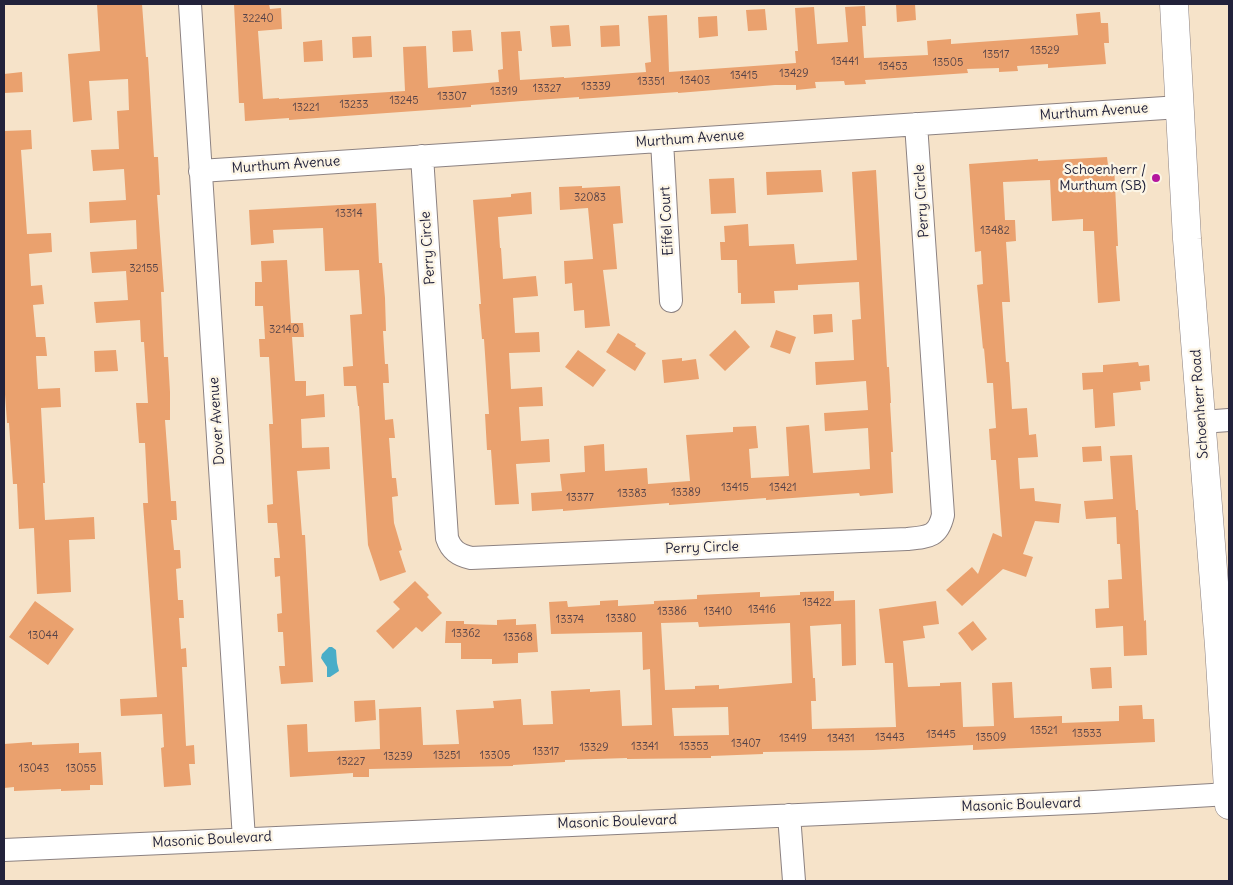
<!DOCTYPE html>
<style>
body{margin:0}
#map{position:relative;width:1233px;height:885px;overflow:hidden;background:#f6e3c9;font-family:Delius,sans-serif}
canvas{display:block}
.frame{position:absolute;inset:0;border:5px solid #22223b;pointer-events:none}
</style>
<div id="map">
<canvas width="1233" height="885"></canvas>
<div class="frame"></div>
</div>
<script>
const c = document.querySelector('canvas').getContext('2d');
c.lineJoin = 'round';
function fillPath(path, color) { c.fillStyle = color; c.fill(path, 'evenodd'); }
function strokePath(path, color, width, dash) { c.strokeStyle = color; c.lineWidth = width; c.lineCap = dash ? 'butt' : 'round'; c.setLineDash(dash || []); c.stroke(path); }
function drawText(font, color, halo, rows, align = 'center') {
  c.font = font + ' Delius,sans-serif'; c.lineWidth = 4.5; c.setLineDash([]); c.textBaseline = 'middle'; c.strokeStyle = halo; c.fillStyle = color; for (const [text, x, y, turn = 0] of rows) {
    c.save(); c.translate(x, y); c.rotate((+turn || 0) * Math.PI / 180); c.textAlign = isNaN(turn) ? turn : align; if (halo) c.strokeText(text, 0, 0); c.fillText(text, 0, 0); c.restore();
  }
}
fillPath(new Path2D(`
 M329,647H332L336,650L337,663L339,671L330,677H327V667L321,658L322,654Z`), '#49adc8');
fillPath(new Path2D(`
 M97,4H142L146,57H148L154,157H158L160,195H157L164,292H161L164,357H168L170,392V420H165L171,501H176L177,520H171L174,550H180L181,568L176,569L178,600H183L184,618H179L181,649L186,648L187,667H182L186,746L194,745L195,764H189L191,785L164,787L161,748L164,747L162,714L121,716L120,699L157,697L143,503H148L145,443H139L136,403H148L144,342H141L140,320L96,323L94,302L128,300L126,271L92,273L90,252L137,249L136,220L90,223L89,202L126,200L124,169L93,171L91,150L119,149L117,111L129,110L128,79L89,81L92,120L73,122L68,54L100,51Z
 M234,4H269L270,9L281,8L282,29L258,31L263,99L279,98V99L405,91L403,47L426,46L428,88L499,82L498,70L503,69L501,32L520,31L522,51H518L520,80L564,77V78L646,72L645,63L651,62L648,16L667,15L669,72L796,63L795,51H798L795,8L814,7L817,44L848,42L845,7L865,6L866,26H862L864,58L928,55L927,41L951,39V44L1078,35L1076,14L1100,12L1101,23H1108L1109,43H1104L1106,64L1048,68V64L1017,66L1018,71L999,72V68L967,69L968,73L865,80L866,84L845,85L844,81L815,82L816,88L796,90V85H775L678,93V92L579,99V97L522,101L471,105V107L289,120V118L245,121L244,103H239Z
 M896,4H915L916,20L897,22Z
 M765,9L767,30L748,31L746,10Z
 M717,16L718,36L699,38L698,17Z
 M569,25L571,46L552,47L550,26Z
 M619,25L620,46L601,47L600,26Z
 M471,30L473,51L453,52L452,31Z
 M371,36L372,57L353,58L352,37Z
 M322,40L323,61L304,62L303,42Z
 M22,72L23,92L4,93V74Z
 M31,130L32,149L21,150L27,234L51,233L52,252L29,254L31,286L42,285L44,304L33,305L36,337H45L47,356H36L38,389L60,388L61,407L41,408L45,483H43L45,520L94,517L95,539L69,540L71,592L37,594L34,528L19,529L17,484H13L9,423H7L4,380V131Z
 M1107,157L1108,165H1114L1118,246H1116L1120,301L1098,303L1094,231H1083V219L1052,221L1050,180L1003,182L1005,220H1015L1016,241L1006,242L1010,302H1002L1006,362H1009L1012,409L1027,408L1029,435L1036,434L1038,457L1018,458L1020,489L1034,488L1035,501L1061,504L1059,523L1035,521L1023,554L1033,557L1026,577L1003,569L962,606L946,590L972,567L978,574L993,533L1002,537L996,460H991L989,429L996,428L993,383H987L984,348L983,349L977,285L983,284L981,251L975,252L969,164L1038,159V161Z
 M821,170L823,192L767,195L766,172Z
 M876,170L887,367H889L891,403H890L893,452H891L893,493L860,496L859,493L766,500V498L669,505V503L563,511V509L532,511L531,493L562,491L560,474L585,472L584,446L604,444L605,471L647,468L648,484L690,481L686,435L733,432V427L756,426L758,448L749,449L751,478L789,476L786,427L809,425L813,473L870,469L868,428L825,431L824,413L868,410L866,381L816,385L815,362L854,360L852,320L861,319L859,282L798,285V290L774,291L775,303L741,304V293H738L737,260H721L720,242H725L724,226L748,224L749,246L794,244L796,264L857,260L852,172Z
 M734,178L736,213L711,214L709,179Z
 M582,186V188L620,186L623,223L613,224L617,269L603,270L610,326L585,328L584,310L574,311L572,283L565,284L564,261L593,259L588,208L560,210L559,187Z
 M531,192L532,214L498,217L500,248H501L503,279L536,276L538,296L513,298L515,333L539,332L540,352L509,353L511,389L542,387L543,406L519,407L521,441L549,439L550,462L516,464L519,504L495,505L491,450H487L485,414H489L484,339H482L479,304H481L473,200L511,197V194Z
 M376,203L379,263H382L385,298L386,331H383L385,364H388L389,383H383L385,420L393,419L395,438H389L392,478H396L398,496L392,497L394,523L402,550L399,551L406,572L380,581L368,545L359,406H358L356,386H344L343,367L353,366L350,315L362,314L359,270L325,271L323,228L273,230L274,243L251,245L249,210Z
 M287,260L291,323H303L304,337H292L295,381H306V396L324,394L325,417L301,419L302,448L329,447L330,469L297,471L302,535H305L313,682L281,684L279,666H285L283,632H278L277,614L282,613L280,576L275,577L274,558H280L277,523H268L267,505L273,504L269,424H273L269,357H260L259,339H265L263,306H255V282H262L261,261Z
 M832,314L833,332L814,334L813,315Z
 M735,330L750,347L725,371L709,355Z
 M776,330L796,337L790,354L770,347Z
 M618,333L636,344L635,346L646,353L635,371L606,352Z
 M116,350L118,371L95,372L94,351Z
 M578,350L606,370L593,387L565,367Z
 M682,358V361L696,359L699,379L664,383L662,360Z
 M1138,362L1139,366L1149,365L1150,381L1140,382L1141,390L1113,393L1115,426L1095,428L1093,389L1083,390L1082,373L1103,372V365Z
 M1101,446L1102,461L1083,462L1082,447Z
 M1132,455L1136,510H1138L1144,621L1146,620L1147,655L1124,656L1123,626L1096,628L1095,609L1109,608L1108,580L1122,579L1120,544H1117L1116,517L1086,519L1084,501L1113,499L1110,456Z
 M415,581L429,595L427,597L442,613L422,632L416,627L393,649L376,631L400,609L393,602Z
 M834,591V601L855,600L856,665L842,666L841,624L810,626L813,678H815L816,701H811L812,729L896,727L893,663H885L879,609L936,601L939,624L923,626L925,638L903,641L908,687L940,686V683L961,682L963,727L994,726L992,683L1012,682L1014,718L1062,716V723L1119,721V706L1142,705L1143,719H1154L1155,742L973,750V745L873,750L763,752V754L711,756V758L627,759V758L565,760V762L513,765V766L369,769V777H353V773L290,777L287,725L307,724L308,752L380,749L379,709L421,707L423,745L459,744L456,710L494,708L493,701L521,699L523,725L553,724L551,691L590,689V692L620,690L622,726L652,725L650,669L643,670L642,632L551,634L549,602L567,601L568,607L600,605V601L618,600V606L654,604V601L697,599V595L760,592V597L800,595V592ZM698,622L699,627L790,623L792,683L719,689V685L695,686V689L665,690L661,623ZM728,707L729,735L674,736L672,708Z
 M35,601L74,629L48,665L9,637Z
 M516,619V625L536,624L538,652L518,653V663L492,664V659H461V643H445L446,621H464V624L497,625V620Z
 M973,621L987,639L972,651L958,633Z
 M1111,667L1112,688L1092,689L1090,668Z
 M375,700L376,720L355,722L354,701Z
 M32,742V745L79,743V753L101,752L103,785H90V790L61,791V789L14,791V787L4,788V744Z`), '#eaa16e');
const minor = new Path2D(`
 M190,4L244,839
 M662,141L671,301
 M422,156L447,538C451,550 458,555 471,558L907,539C928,537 938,537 943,515L916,124
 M200,171L1180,107
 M1202,422L1229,420
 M789,815L794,881
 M4,850L1094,802L1229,794`);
const major = new Path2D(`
 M1174,4L1187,239L1219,646L1229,805`);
strokePath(minor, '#8c8282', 24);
strokePath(major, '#8c8282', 29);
strokePath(minor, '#fff', 22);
strokePath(major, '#fff', 28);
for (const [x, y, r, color] of [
 [1156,178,5,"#b5179e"]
]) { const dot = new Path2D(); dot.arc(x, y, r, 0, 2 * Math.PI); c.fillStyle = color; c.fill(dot); strokePath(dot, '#fcf5e5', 2); }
drawText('11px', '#544248', null, [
 ["32240",258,19],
 ["13529",1045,51],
 ["13517",996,55],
 ["13441",845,62],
 ["13505",948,63],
 ["13453",893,67],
 ["13429",794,74],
 ["13415",744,76],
 ["13403",695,81],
 ["13351",651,82],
 ["13339",596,87],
 ["13327",547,89],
 ["13319",504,92],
 ["13307",452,97],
 ["13245",404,101],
 ["13233",354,105],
 ["13221",306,108],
 ["32083",590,198],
 ["13314",349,214],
 ["13482",995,231],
 ["32155",144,269],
 ["32140",284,330],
 ["13415",735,488],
 ["13421",783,488],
 ["13389",686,493],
 ["13383",632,494],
 ["13377",580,498],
 ["13422",817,603],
 ["13416",762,610],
 ["13386",672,612],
 ["13410",718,612],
 ["13380",621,619],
 ["13374",570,620],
 ["13362",466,634],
 ["13044",43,636],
 ["13368",518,638],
 ["13521",1044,731],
 ["13533",1087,734],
 ["13445",941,735],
 ["13443",890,738],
 ["13509",991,738],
 ["13419",793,739],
 ["13431",841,739],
 ["13407",746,744],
 ["13341",645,747],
 ["13353",694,747],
 ["13329",594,748],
 ["13317",546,752],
 ["13251",447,756],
 ["13305",495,756],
 ["13239",398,757],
 ["13227",351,762],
 ["13043",34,769],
 ["13055",81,769]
]);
drawText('14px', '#22223b', '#fcf5e5', [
 ["Murthum Avenue",1094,112,-4],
 ["Murthum Avenue",690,139,-4],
 ["Murthum Avenue",286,165,-4],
 ["Perry Circle",922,201,-94],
 ["Eiffel Court",667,221,-93],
 ["Perry Circle",428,248,-94],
 ["Schoenherr Road",1200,404,-94],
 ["Dover Avenue",217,421,-94],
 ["Perry Circle",702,548,-2],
 ["Masonic Boulevard",1021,805,-2],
 ["Masonic Boulevard",617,822,-2],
 ["Masonic Boulevard",212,840,-3]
]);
drawText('14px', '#22223b', '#fcf5e5', [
 ["Schoenherr /",1146,170],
 ["Murthum (SB)",1146,186]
], 'right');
</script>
